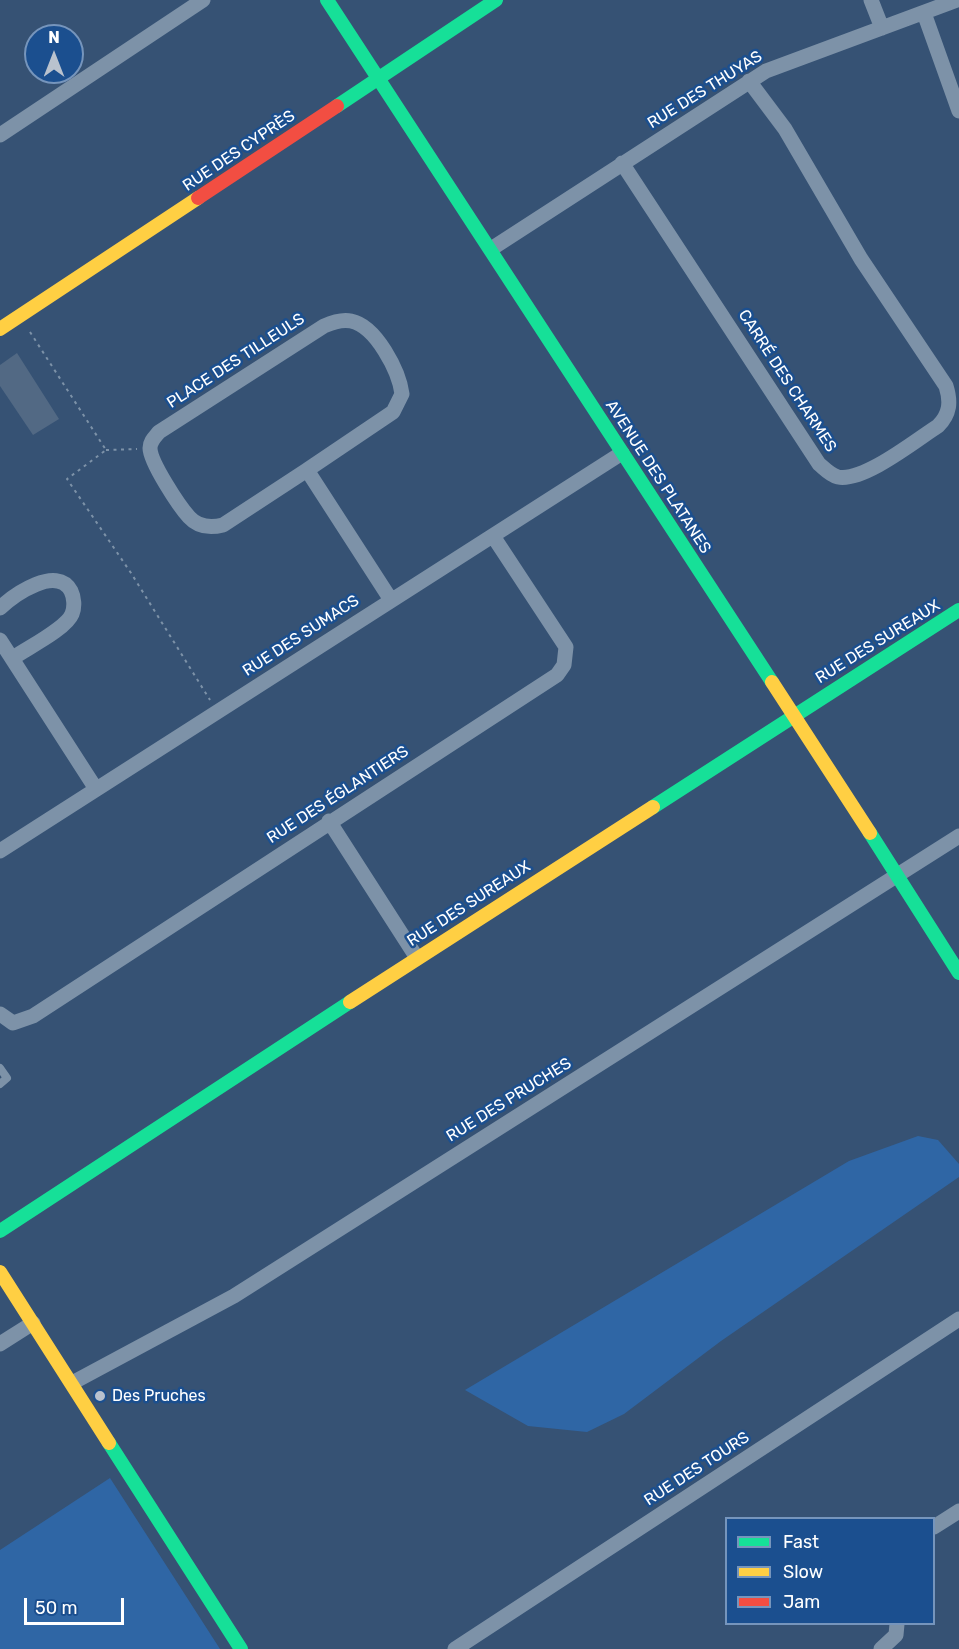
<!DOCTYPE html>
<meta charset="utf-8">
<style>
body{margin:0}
#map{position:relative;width:959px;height:1649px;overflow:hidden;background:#365274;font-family:Rubik,sans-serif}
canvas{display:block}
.legend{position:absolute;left:725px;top:1517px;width:210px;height:108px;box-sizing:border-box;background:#1b4f8f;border:2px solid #7695bc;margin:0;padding:8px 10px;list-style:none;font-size:18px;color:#fff}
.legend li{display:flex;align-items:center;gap:12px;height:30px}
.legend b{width:30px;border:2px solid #7695bc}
.north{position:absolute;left:24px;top:24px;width:60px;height:60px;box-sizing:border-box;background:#1b4f8f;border:2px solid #7695bc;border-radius:50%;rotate:0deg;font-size:16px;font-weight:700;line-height:24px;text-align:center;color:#fff}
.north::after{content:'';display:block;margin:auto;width:21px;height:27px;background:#b9c2ce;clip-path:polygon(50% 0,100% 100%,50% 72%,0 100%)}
.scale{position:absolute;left:24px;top:1598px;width:100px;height:27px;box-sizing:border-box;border:3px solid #fff;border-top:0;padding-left:8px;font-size:18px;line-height:21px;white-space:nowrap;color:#fff;-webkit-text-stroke:4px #1b4f8f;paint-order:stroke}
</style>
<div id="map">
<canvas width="959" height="1649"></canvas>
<ul class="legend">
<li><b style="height:8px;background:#16e098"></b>Fast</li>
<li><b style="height:8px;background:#ffcf43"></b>Slow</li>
<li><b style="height:8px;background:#f24e42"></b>Jam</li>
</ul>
<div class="north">N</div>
<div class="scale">50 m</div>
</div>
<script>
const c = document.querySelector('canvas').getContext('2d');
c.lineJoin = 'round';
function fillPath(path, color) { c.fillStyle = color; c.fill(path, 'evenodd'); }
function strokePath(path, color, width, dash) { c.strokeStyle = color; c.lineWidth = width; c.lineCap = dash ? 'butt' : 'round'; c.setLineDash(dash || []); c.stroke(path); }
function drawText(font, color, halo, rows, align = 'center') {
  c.font = font + ' Rubik,sans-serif'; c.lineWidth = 5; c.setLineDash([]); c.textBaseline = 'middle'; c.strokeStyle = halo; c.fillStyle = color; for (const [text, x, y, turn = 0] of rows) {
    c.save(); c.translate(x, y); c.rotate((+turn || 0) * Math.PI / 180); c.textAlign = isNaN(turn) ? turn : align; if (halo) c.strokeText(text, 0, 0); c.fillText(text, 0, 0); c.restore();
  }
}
fillPath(new Path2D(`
 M918,1136L938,1140L959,1164V1177L721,1341L624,1414L587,1432L528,1426L465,1390L849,1161Z
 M110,1478L220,1649H0V1550Z`), '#2f66a5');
fillPath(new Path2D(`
 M17,353L59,419L33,435L0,386V365Z`), '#526984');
strokePath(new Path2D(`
 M30,332L106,450L67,479L131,573L210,700
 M106,450L137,449`), '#7d92a8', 2, [3, 4.5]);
strokePath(new Path2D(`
 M0,1068L7,1078L0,1084`), '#7d92a8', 8);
strokePath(new Path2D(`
 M871,0L882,28
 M924,13L959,111
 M0,135L203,0
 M622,163L819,464C825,469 830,475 838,477C864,482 916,440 938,426C950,414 951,402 946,386L861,259L785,129L749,81
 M491,249L766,71L957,0
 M307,470L223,525C211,528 198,527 189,517C179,506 150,462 150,448C150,441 155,437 159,432L324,326C333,322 342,319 351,321C376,326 399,371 402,394L393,412L307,470L391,600
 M0,608C15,594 57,565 71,591C74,597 75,607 72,614C66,629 27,648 13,658
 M0,640L96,789
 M329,821L417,958
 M0,851L622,453
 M0,1014L13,1023L33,1016L557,675L564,665L566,647L493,536
 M0,1344L33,1323
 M72,1383L234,1296L959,836
 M934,1527L959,1511
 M455,1649L959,1319
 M881,1649L896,1635L897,1624`), '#7d92a8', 15);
strokePath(new Path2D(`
 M327,0L772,682
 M337,106L496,0
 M653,807L959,610
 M870,833L959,973
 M0,1231L350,1002
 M109,1443L241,1649`), '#16e098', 14);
strokePath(new Path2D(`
 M0,329L198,198
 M772,682L870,833
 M350,1002L653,807
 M0,1272L109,1443`), '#ffcf43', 14);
strokePath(new Path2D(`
 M198,198L337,106`), '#f24e42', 14);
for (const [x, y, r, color] of [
 [100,1396,6,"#b9c2ce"]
]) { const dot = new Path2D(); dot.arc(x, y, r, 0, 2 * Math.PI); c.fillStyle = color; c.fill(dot); strokePath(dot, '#1b4f8f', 2); }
drawText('16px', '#fff', '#1b4f8f', [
 ["RUE DES THUYAS",705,90,-32],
 ["RUE DES CYPRÈS",239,151,-34],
 ["PLACE DES TILLEULS",236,361,-33],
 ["CARRÉ DES CHARMES",787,381,57],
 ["AVENUE DES PLATANES",658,477,57],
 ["RUE DES SUMACS",301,636,-33],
 ["RUE DES SUREAUX",878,642,-32],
 ["RUE DES ÉGLANTIERS",338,795,-33],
 ["RUE DES SUREAUX",469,904,-33],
 ["RUE DES PRUCHES",509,1100,-32],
 ["RUE DES TOURS",697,1469,-33]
]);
drawText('16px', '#fff', '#1b4f8f', [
 ["Des Pruches",112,1396]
], 'left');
</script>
